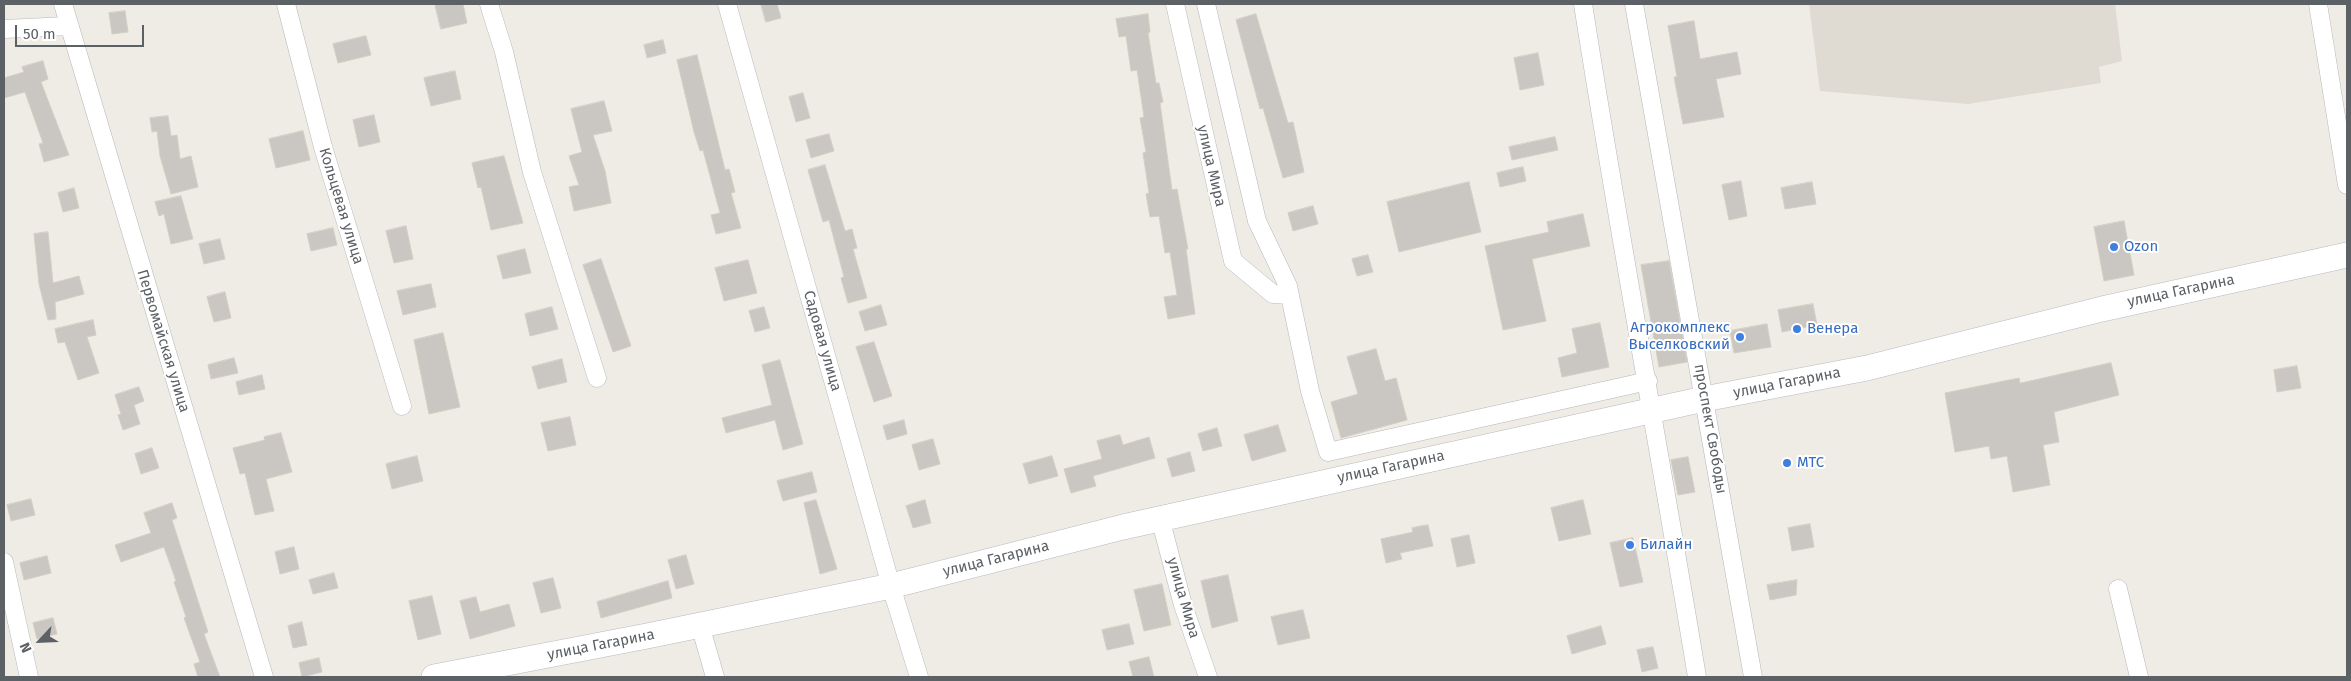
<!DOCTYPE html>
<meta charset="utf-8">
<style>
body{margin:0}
#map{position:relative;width:2351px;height:681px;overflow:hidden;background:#efece5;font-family:"Fira Sans",sans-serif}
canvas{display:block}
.frame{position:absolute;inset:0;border:5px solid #5c6165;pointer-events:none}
.north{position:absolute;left:15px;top:616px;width:50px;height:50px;-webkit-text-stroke:4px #fff;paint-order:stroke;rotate:245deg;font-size:14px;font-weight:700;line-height:20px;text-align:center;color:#5c6165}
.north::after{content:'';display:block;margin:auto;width:18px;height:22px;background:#5c6165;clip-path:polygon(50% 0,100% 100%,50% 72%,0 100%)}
.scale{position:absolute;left:15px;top:25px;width:129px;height:22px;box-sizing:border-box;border:2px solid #5c6165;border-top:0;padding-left:6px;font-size:15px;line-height:18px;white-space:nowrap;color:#5c6165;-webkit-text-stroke:4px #fff;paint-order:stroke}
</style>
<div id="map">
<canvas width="2351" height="681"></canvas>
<div class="frame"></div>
<div class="north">N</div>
<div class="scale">50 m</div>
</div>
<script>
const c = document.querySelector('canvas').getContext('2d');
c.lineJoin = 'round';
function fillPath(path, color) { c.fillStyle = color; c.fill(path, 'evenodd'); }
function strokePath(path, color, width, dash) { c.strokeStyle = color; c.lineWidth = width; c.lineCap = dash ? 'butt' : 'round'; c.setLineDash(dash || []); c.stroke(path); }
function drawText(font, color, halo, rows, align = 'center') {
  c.font = font + ' "Fira Sans",sans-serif'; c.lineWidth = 4; c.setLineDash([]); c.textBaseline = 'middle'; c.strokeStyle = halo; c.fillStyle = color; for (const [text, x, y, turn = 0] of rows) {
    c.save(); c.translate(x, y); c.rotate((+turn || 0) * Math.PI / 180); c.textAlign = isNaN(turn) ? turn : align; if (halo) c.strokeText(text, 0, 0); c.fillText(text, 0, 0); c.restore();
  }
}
fillPath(new Path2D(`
 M1809,4H2115L2122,61L2099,67L2101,83L1968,104L1820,91Z`), '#dfdbd3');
const building = new Path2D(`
 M435,4H463L467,23L441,29Z
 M761,4H777L781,18L766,22Z
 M125,11L128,32L112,34L109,13Z
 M1148,14L1150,32L1148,33L1156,83H1159L1163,102L1160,103L1172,190L1177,189L1188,249H1186L1195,314L1168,319L1164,297L1177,295L1170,252L1165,253L1159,216L1150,217L1146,194L1149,193L1143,153L1146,152L1140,118L1144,117L1137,70L1131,71L1126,36L1119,37L1116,19Z
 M1256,14L1288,123L1293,122L1304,172L1283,178L1263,108L1260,109L1236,20Z
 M1694,21L1700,59L1737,52L1741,74L1716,79L1724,117L1683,124L1674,77H1677L1668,26Z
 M366,36L371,55L338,63L333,44Z
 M663,40L666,53L647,58L644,45Z
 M1538,53L1544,85L1520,90L1514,58Z
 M697,55L725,170L729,169L735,192L731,193L741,228L716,234L711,215L720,213L703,150L700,151L694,132L677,60Z
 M43,61L48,79L41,82L69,155L44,162L39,144L43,143L25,92L4,98V78L24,72L22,67Z
 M455,71L461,99L431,106L424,78Z
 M803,93L810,118L796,122L789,97Z
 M604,101L612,131L593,135L605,171L611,203L574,211L569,187L579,185L569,156L582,152L571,109Z
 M374,115L380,142L359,147L353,120Z
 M168,116L171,136L177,135L180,159L191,156L198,187L171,194L160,156L157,131L152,132L150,118Z
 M303,131L310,160L276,168L269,139Z
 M829,134L834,151L811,158L806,140Z
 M1555,137L1558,150L1512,160L1509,147Z
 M504,156L523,223L491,230L481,187L478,188L472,163Z
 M825,165L845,231L852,229L857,248L853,249L867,298L848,303L841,278L844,277L829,220L823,222L808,170Z
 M1523,167L1526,181L1500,187L1497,173Z
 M1741,181L1747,216L1729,220L1722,185Z
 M1469,182L1481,232L1399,252L1387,202Z
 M1812,182L1816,204L1785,209L1781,188Z
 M74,188L79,208L63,212L58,193Z
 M181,196L193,239L171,244L164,214L159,216L155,202Z
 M1313,206L1318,224L1293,231L1288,213Z
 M1583,214L1590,246L1532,259L1546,321L1503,330L1485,246L1549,232L1547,222Z
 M2124,221L2134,275L2104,281L2094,227Z
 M406,226L413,259L394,263L386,231Z
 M333,228L337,245L311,251L307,234Z
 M48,232L53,283L79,276L84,294L55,302L56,319L48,320L39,284L34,234Z
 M220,239L225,259L204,264L199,244Z
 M525,249L531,273L503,279L497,256Z
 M1368,255L1373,272L1357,276L1352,259Z
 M601,259L631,346L613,352L583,265Z
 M748,260L757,293L724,301L715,268Z
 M1669,261L1687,362L1659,367L1641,265Z
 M431,284L436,307L403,315L397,291Z
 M225,292L231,318L214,322L207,297Z
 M1813,304L1817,325L1782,332L1778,310Z
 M881,305L887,325L865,331L859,312Z
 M552,307L558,329L530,336L525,314Z
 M764,307L770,328L755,332L749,311Z
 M93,320L96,335L87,337L99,373L78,380L65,342L58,343L55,329Z
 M1600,323L1609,367L1562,377L1558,358L1577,353L1572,329Z
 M1767,324L1771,347L1734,353L1730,331Z
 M443,333L460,407L429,414L414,340Z
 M874,342L892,396L874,402L856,347Z
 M1376,349L1385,381L1396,378L1407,420L1341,438L1331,402L1358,394L1347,357Z
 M234,358L238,373L211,379L208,365Z
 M562,359L567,382L538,389L532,367Z
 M780,360L803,444L783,450L775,420L726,433L722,418L772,405L762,365Z
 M2111,363L2119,395L2054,412L2059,442L2043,445L2050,485L2013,492L2007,456L1991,459L1989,446L1955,452L1945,393L2019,378L2020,383Z
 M2297,366L2301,388L2277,392L2274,370Z
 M262,375L265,389L239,395L236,382Z
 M139,387L144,401L134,405L140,424L123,430L118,415L121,414L115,395Z
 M570,417L576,445L548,451L541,423Z
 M904,420L907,434L887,440L883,426Z
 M1278,425L1286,451L1252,461L1244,435Z
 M1217,428L1222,446L1203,451L1198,434Z
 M281,433L292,472L266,479L274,511L255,515L245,473L240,474L233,448L265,440L264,437Z
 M1120,435L1123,445L1149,437L1155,458L1093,476L1096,486L1071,493L1064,469L1102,459L1097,441Z
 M933,439L940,464L919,470L912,445Z
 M152,448L159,468L141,474L135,454Z
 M1190,452L1195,471L1172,477L1167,459Z
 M417,456L423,481L392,489L386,464Z
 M1052,456L1058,476L1029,484L1023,464Z
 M1688,457L1695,492L1678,495L1671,460Z
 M812,472L817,492L783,501L777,481Z
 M31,499L35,515L11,521L7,505Z
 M816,500L837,569L820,574L804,503Z
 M925,500L931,523L913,528L906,506Z
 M1583,500L1591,534L1559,541L1551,508Z
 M172,503L177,518L172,520L208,632L204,634L220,677H198L194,664L200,662L184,618L186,617L174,582L176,581L164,547L121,562L115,545L151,533L144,513Z
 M1810,524L1814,547L1792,551L1788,528Z
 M1428,525L1433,546L1400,553L1402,559L1386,563L1381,539L1413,532L1412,528Z
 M1469,535L1475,563L1457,567L1451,539Z
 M1633,538L1643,582L1620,587L1610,543Z
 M294,547L299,569L280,574L275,552Z
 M686,555L694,584L676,589L668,560Z
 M47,556L51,573L24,580L20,563Z
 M334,573L338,588L313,594L309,580Z
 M1228,575L1238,621L1212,628L1201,581Z
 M553,578L561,608L541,613L533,583Z
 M1797,580L1796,595L1770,600L1767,585Z
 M668,581L672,598L601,618L597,602Z
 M1162,584L1171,625L1144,631L1134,590Z
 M432,596L441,634L418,640L409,601Z
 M476,597L480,612L509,604L515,626L470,639L460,601Z
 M1303,610L1310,638L1278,645L1271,617Z
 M53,618L57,634L37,639L33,623Z
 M302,622L307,645L293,648L288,626Z
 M1129,624L1134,644L1107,650L1102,630Z
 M1601,626L1606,644L1572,654L1567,636Z
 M1653,647L1658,668L1642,672L1637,650Z
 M1149,657L1154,677H1133L1129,662Z
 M319,658L322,672L302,677L299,663Z`);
fillPath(building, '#cac7c2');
strokePath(building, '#d4cec3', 1);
const minor = new Path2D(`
 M63,4L264,677
 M286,4L323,147L402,406
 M489,4L504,52L532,172L597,378
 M727,4L891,586L919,677
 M1175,4L1233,261L1273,294L1290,295
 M1206,4L1257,221L1288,286L1310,391L1328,452L1648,381
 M1583,4C1618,229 1660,453 1697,677
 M1634,4L1753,677
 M2318,4L2347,185
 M4,29L68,26
 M1160,518L1183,605L1208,677
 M4,562L29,677
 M2118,589L2139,677
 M700,625L715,677`);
const secondary = new Path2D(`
 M434,677L647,636L891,586L1123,527L1704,399L1867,368L2102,309L2347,255`);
strokePath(minor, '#b5b8bc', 19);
strokePath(secondary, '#b6babf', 26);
strokePath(minor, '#fff', 18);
strokePath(secondary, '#fff', 25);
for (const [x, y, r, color] of [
 [2114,247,5,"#3f7fe0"],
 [1797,329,5,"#3f7fe0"],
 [1740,337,5,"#3f7fe0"],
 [1787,463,5,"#3f7fe0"],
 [1630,545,5,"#3f7fe0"]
]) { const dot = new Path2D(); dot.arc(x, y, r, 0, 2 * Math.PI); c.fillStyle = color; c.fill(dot); strokePath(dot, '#fff', 2); }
drawText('15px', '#5c6165', '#fff', [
 ["улица Мира",1211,166,77],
 ["Кольцевая улица",341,206,73],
 ["улица Гагарина",2181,291,-12],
 ["Первомайская улица",163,341,73],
 ["Садовая улица",822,341,74],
 ["улица Гагарина",1787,383,-11],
 ["проспект Свободы",1710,429,80],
 ["улица Гагарина",1391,467,-12],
 ["улица Гагарина",996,559,-14],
 ["улица Мира",1183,598,74],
 ["улица Гагарина",601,645,-11]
]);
drawText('15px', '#366cbe', '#fff', [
 ["Ozon",2124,247],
 ["Агрокомплекс",1730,328,"right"],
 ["Выселковский",1730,345,"right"],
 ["Венера",1807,329],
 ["МТС",1797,463],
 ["Билайн",1640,545]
], 'left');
</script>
